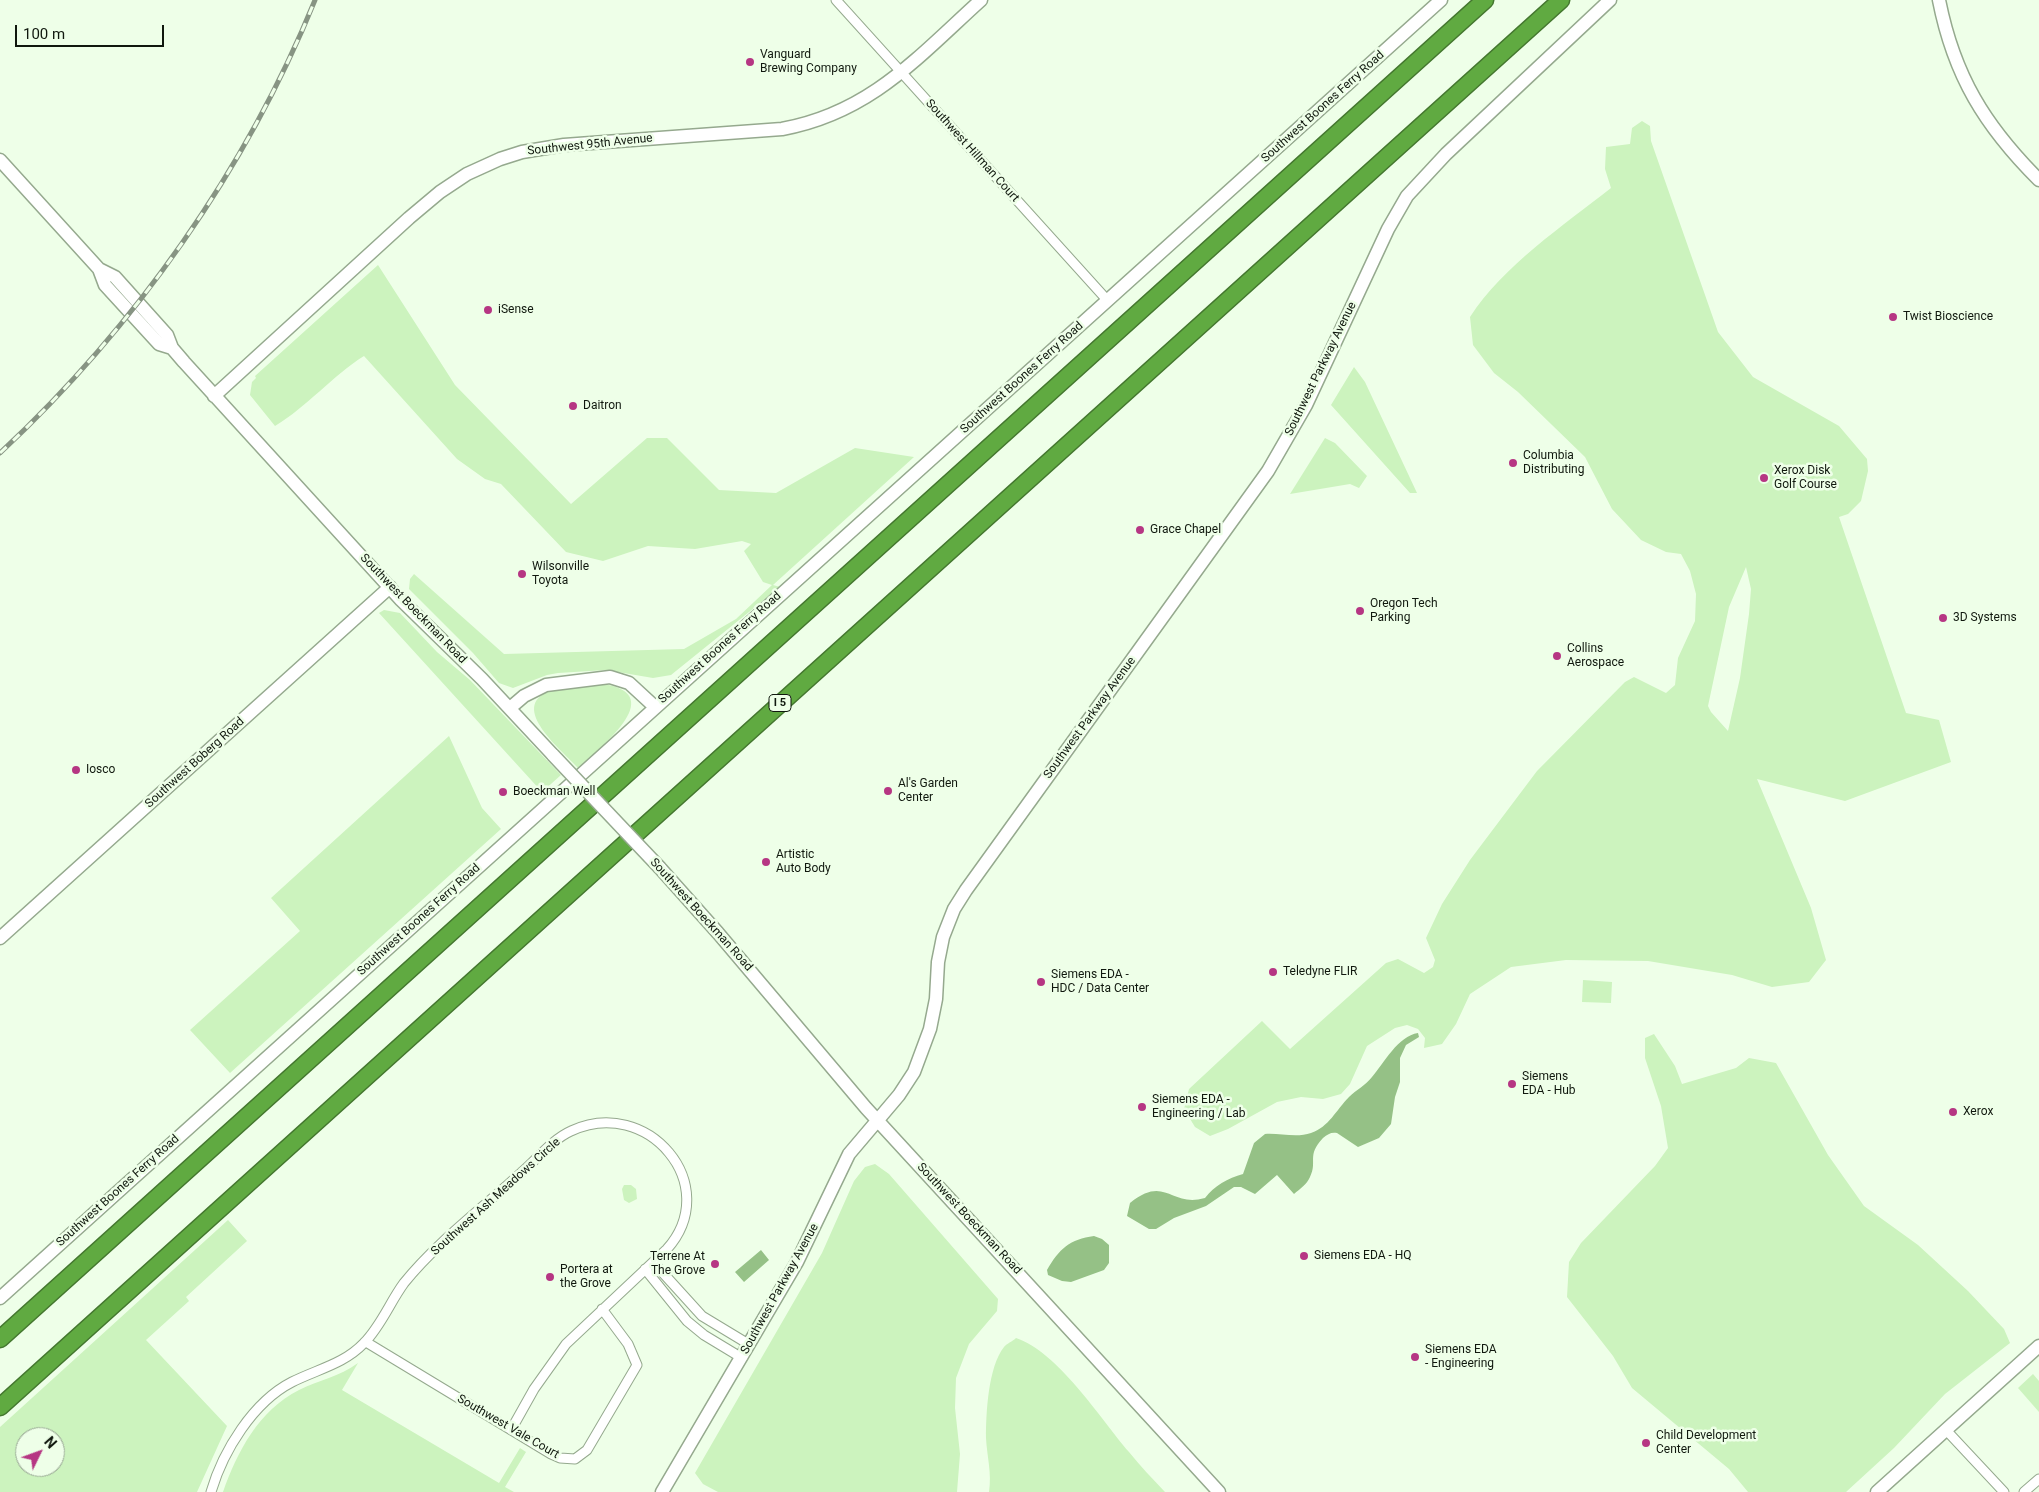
<!DOCTYPE html>
<style>
body{margin:0}
#map{position:relative;width:2039px;height:1492px;overflow:hidden;background:#eeffe8;font-family:Roboto,sans-serif}
canvas{display:block}
.north{position:absolute;left:15px;top:1427px;width:50px;height:50px;box-sizing:border-box;background:#eeffe8;border:1px solid #95a391;border-radius:50%;rotate:48deg;font-size:14px;font-weight:700;line-height:20px;text-align:center;color:#10180e}
.north::after{content:'';display:block;margin:auto;width:18px;height:22px;background:#b63683;clip-path:polygon(50% 0,100% 100%,50% 72%,0 100%)}
.scale{position:absolute;left:15px;top:25px;width:149px;height:22px;box-sizing:border-box;border:2px solid #10180e;border-top:0;padding-left:6px;font-size:15px;line-height:18px;white-space:nowrap;color:#10180e;-webkit-text-stroke:4px #eeffe8;paint-order:stroke}
</style>
<div id="map">
<canvas width="2039" height="1492"></canvas>
<div class="north">N</div>
<div class="scale">100 m</div>
</div>
<script>
const c = document.querySelector('canvas').getContext('2d');
c.lineJoin = 'round';
function fillPath(path, color) { c.fillStyle = color; c.fill(path, 'evenodd'); }
function strokePath(path, color, width, dash) { c.strokeStyle = color; c.lineWidth = width; c.lineCap = dash ? 'butt' : 'round'; c.setLineDash(dash || []); c.stroke(path); }
function drawText(font, color, halo, rows, align = 'center') {
  c.font = font + ' Roboto,sans-serif'; c.lineWidth = 5; c.setLineDash([]); c.textBaseline = 'middle'; c.strokeStyle = halo; c.fillStyle = color; for (const [text, x, y, turn = 0] of rows) {
    c.save(); c.translate(x, y); c.rotate((+turn || 0) * Math.PI / 180); c.textAlign = isNaN(turn) ? turn : align; if (halo) c.strokeText(text, 0, 0); c.fillText(text, 0, 0); c.restore();
  }
}
fillPath(new Path2D(`
 M1642,121L1650,126L1651,141L1718,332L1753,377L1839,426L1867,459L1868,471L1861,501L1848,514L1839,517L1906,713L1939,720L1951,762L1845,801L1757,779L1811,908L1826,960L1809,982L1772,987L1732,975L1648,961L1566,960L1511,967L1470,994L1456,1024L1442,1044L1424,1048L1425,1038L1418,1029L1407,1025L1395,1028L1367,1046L1350,1084L1341,1094L1323,1099L1301,1097L1277,1102L1228,1129L1210,1136L1195,1127L1184,1109L1189,1089L1262,1021L1290,1049L1386,963L1398,959L1424,973L1433,967L1435,960L1426,938L1442,904L1470,860L1537,771L1625,682L1634,677L1666,693L1675,685L1678,658L1695,621L1696,594L1690,571L1681,554L1666,552L1641,540L1612,509L1585,457L1518,392L1494,373L1473,345L1470,317C1503,266 1564,225 1611,188L1605,169L1606,147L1630,144L1632,128ZM1746,567L1751,589L1749,614L1740,678L1728,731L1711,712L1708,706L1729,607Z
 M378,265L455,385L571,504L647,438H667L719,490L776,493L855,448L914,457L773,585L780,587L671,675L653,678L606,670L558,673L547,675L513,688L499,683L473,653L409,589L410,579L414,574L504,654L684,649L736,619L772,585L763,582L744,551L751,544L742,541L695,549L648,546L603,561L566,552L501,484L485,479L457,459L364,356C332,376 307,407 275,426L250,395L252,382L256,378L255,376Z
 M1354,367L1365,382L1417,493H1410L1331,405Z
 M1325,438L1335,443L1367,476L1359,488L1350,484L1290,494Z
 M384,610L400,613L437,652L470,680L561,775L542,792L379,613Z
 M604,684C670,695 598,749 578,768C563,751 507,707 550,691C566,685 587,686 604,684Z
 M449,736L482,808L501,829L230,1073L190,1030L300,931L271,898Z
 M1583,980L1612,982L1611,1003L1582,1002Z
 M1654,1034L1675,1066L1682,1084L1736,1068L1749,1058L1776,1063L1828,1155L1864,1206L1918,1245L1968,1291L2004,1329L2010,1343L1945,1394L1894,1448L1846,1492H1748L1729,1469L1632,1388L1613,1356L1567,1297L1569,1262L1581,1243L1655,1166L1668,1148L1661,1106L1645,1058V1038Z
 M875,1164L889,1174L998,1299L997,1311L969,1344L956,1378L955,1408L960,1454L957,1492H718L703,1484L695,1473L822,1253L854,1181L865,1167Z
 M624,1185H631L636,1189L637,1199L629,1203L624,1200L622,1189Z
 M228,1220L247,1241L186,1297L189,1301L146,1340L227,1426L197,1492H0V1427ZM25,1437H55V1467H25Z
 M1016,1338C1058,1352 1100,1418 1129,1452C1140,1466 1153,1479 1165,1492H989C992,1473 987,1457 986,1438C986,1414 988,1367 1004,1347C1006,1344 1013,1341 1016,1338Z
 M358,1363L342,1390L499,1483L520,1448L526,1452L505,1487L514,1492H223C237,1452 259,1410 299,1390C319,1380 339,1377 358,1363Z
 M2033,1374L2039,1381V1412L2018,1388Z`), '#ccf3be');
fillPath(new Path2D(`
 M1418,1033L1419,1037L1406,1045L1400,1058V1082L1395,1097L1391,1124L1379,1138L1358,1147L1337,1133C1331,1132 1328,1134 1323,1138C1306,1156 1318,1161 1310,1177C1307,1184 1300,1189 1294,1194L1277,1175L1255,1194L1241,1187H1234L1206,1206L1174,1218L1156,1229H1149L1127,1216L1130,1203C1166,1174 1170,1208 1205,1198C1214,1186 1228,1178 1243,1174L1254,1143L1265,1134C1280,1133 1297,1138 1311,1133C1329,1127 1336,1110 1349,1097C1356,1090 1366,1085 1372,1077C1384,1063 1398,1036 1418,1033Z
 M1094,1236L1102,1239L1109,1245V1263L1104,1270L1071,1282L1062,1281L1048,1275L1047,1270C1059,1249 1070,1239 1094,1236Z
 M761,1250L769,1260L744,1282L735,1272Z`), '#95c186');
const street = new Path2D(`
 M836,0L1108,301
 M653,1262L702,1316L750,1345
 M645,1269L687,1321L704,1335L742,1358
 M366,1342L551,1454L560,1458L575,1459L587,1450L637,1365L628,1344L602,1309
 M1946,1430L2004,1492
 M211,1492C223,1451 253,1402 292,1382C318,1369 344,1364 364,1343C381,1326 390,1302 404,1283C437,1242 483,1208 522,1172C537,1159 553,1139 571,1131C647,1095 724,1185 667,1249L566,1344L534,1389L511,1430
 M2024,1492L2039,1479`);
const secondary = new Path2D(`
 M1939,0C1954,76 1985,126 2039,180
 M0,160L99,269L115,277L167,335L172,348L184,362L401,600L482,679L553,755
 M99,269L105,285L159,344L172,348
 M214,396L409,218L440,192L467,174L500,159L522,152L564,145L782,129C870,113 918,57 981,0
 M510,708L524,696L546,685L610,677L629,683L655,707
 M660,868L718,933L866,1108L1219,1492
 M0,938L390,587
 M0,1298L1441,0
 M662,1492L797,1262L849,1154L899,1095L914,1072L930,1029L936,999L938,962L943,937L954,909L966,890L1268,471L1306,405L1388,229L1407,196L1446,154L1610,0
 M1877,1492L2039,1346`);
const highway = new Path2D(`
 M0,1339L1485,0
 M0,1407L1561,0`);
strokePath(street, '#95a98e', 11);
strokePath(secondary, '#95a98e', 15);
strokePath(highway, '#44772f', 19);
strokePath(street, '#fff', 9);
strokePath(secondary, '#fff', 12);
strokePath(highway, '#60aa41', 16);
const rail = new Path2D(`
 M0,453C134,328 246,170 315,0`);
strokePath(rail, '#879483', 5);
strokePath(rail, '#eeffe8', 3, [9]);
const secondaryBridge = new Path2D(`
 M553,755L660,868`);
strokePath(secondaryBridge, '#95a98e', 15, []);
strokePath(secondaryBridge, '#fff', 12);
for (const [x, y, r, color] of [
 [750,62,5,"#b63683"],
 [488,310,5,"#b63683"],
 [1893,317,5,"#b63683"],
 [573,406,5,"#b63683"],
 [1513,463,5,"#b63683"],
 [1764,478,5,"#b63683"],
 [1140,530,5,"#b63683"],
 [522,574,5,"#b63683"],
 [1360,611,5,"#b63683"],
 [1943,618,5,"#b63683"],
 [1557,656,5,"#b63683"],
 [76,770,5,"#b63683"],
 [888,791,5,"#b63683"],
 [503,792,5,"#b63683"],
 [766,862,5,"#b63683"],
 [1273,972,5,"#b63683"],
 [1041,982,5,"#b63683"],
 [1512,1084,5,"#b63683"],
 [1142,1107,5,"#b63683"],
 [1953,1112,5,"#b63683"],
 [1304,1256,5,"#b63683"],
 [715,1264,5,"#b63683"],
 [550,1277,5,"#b63683"],
 [1415,1357,5,"#b63683"],
 [1646,1443,5,"#b63683"]
]) { const dot = new Path2D(); dot.arc(x, y, r, 0, 2 * Math.PI); c.fillStyle = color; c.fill(dot); strokePath(dot, '#eeffe8', 2); }
for (const [x, y, w] of [
 [780,703,22]
]) { const box = new Path2D(); box.roundRect(x - w / 2, y - 8.5, w, 17, 4); c.fillStyle = '#eeffe8'; c.fill(box); strokePath(box, '#10180e', 1); }
drawText('bold 11px', '#10180e', null, [
 ["I 5",780,703]
]);
drawText('12px', '#10180e', '#eeffe8', [
 ["Vanguard",760,55],
 ["Brewing Company",760,69],
 ["iSense",498,310],
 ["Twist Bioscience",1903,317],
 ["Daitron",583,406],
 ["Columbia",1523,456],
 ["Distributing",1523,470],
 ["Xerox Disk",1774,471],
 ["Golf Course",1774,485],
 ["Grace Chapel",1150,530],
 ["Wilsonville",532,567],
 ["Toyota",532,581],
 ["Oregon Tech",1370,604],
 ["Parking",1370,618],
 ["3D Systems",1953,618],
 ["Collins",1567,649],
 ["Aerospace",1567,663],
 ["Iosco",86,770],
 ["Al's Garden",898,784],
 ["Center",898,798],
 ["Boeckman Well",513,792],
 ["Artistic",776,855],
 ["Auto Body",776,869],
 ["Teledyne FLIR",1283,972],
 ["Siemens EDA -",1051,975],
 ["HDC / Data Center",1051,989],
 ["Siemens",1522,1077],
 ["EDA - Hub",1522,1091],
 ["Siemens EDA -",1152,1100],
 ["Engineering / Lab",1152,1114],
 ["Xerox",1963,1112],
 ["Siemens EDA - HQ",1314,1256],
 ["Terrene At",705,1257,"right"],
 ["The Grove",705,1271,"right"],
 ["Portera at",560,1270],
 ["the Grove",560,1284],
 ["Siemens EDA",1425,1350],
 ["- Engineering",1425,1364],
 ["Child Development",1656,1436],
 ["Center",1656,1450]
], 'left');
drawText('12px', '#10180e', '#eeffe8', [
 ["Southwest Boones Ferry Road",1323,107,-42],
 ["Southwest 95th Avenue",590,145,-6],
 ["Southwest Hillman Court",972,151,48],
 ["Southwest Parkway Avenue",1321,369,-64],
 ["Southwest Boones Ferry Road",1022,378,-42],
 ["Southwest Boeckman Road",413,609,46],
 ["Southwest Boones Ferry Road",720,648,-42],
 ["Southwest Parkway Avenue",1090,718,-54],
 ["Southwest Boberg Road",195,763,-42],
 ["Southwest Boeckman Road",701,915,48],
 ["Southwest Boones Ferry Road",419,920,-42],
 ["Southwest Boones Ferry Road",118,1191,-42],
 ["Southwest Ash Meadows Circle",496,1197,-42],
 ["Southwest Boeckman Road",969,1219,47],
 ["Southwest Parkway Avenue",780,1289,-61],
 ["Southwest Vale Court",508,1427,30]
]);
</script>
